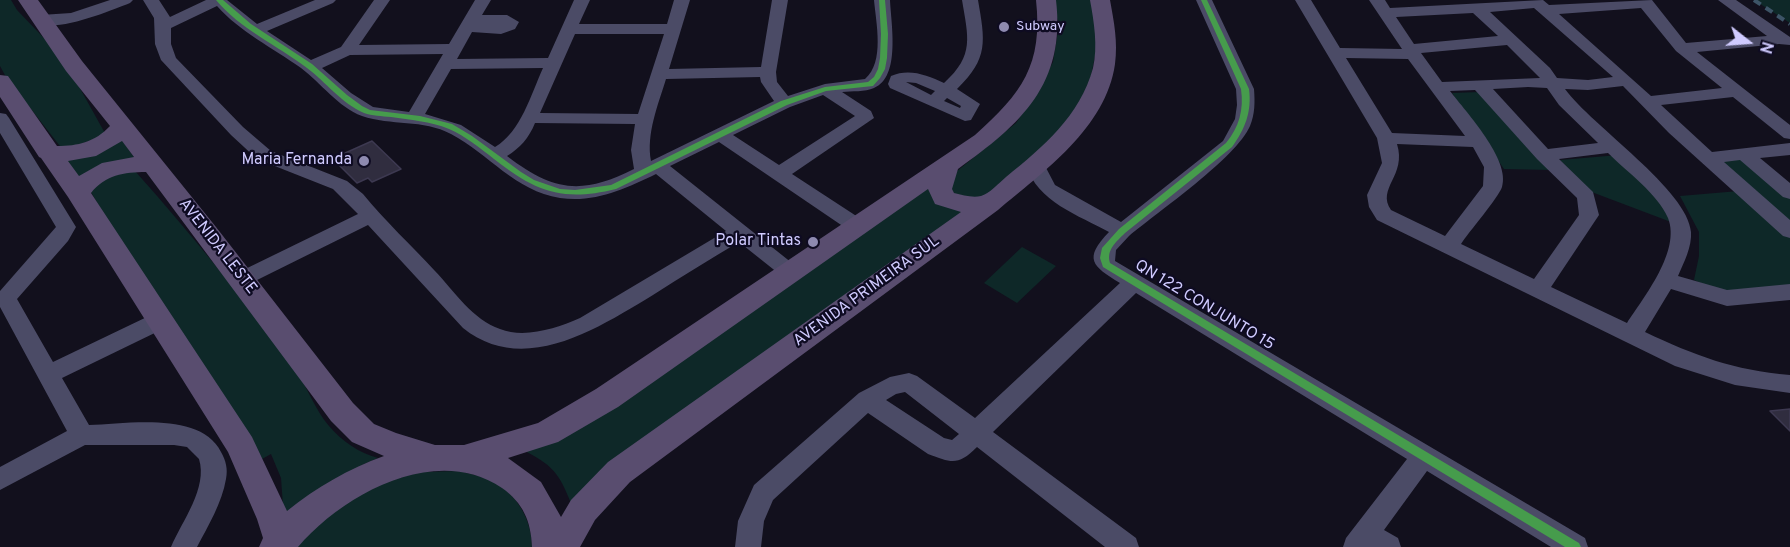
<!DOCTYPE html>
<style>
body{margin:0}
#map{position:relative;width:1790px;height:547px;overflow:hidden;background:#12101d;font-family:Overpass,sans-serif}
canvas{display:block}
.north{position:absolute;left:1718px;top:12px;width:60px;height:60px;-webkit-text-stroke:4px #0e0b22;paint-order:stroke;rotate:107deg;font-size:16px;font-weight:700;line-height:24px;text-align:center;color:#d0cbff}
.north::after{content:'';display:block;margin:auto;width:21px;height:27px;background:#d0cbff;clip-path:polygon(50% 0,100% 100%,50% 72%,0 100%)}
</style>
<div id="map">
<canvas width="1790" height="547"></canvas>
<div class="north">N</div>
</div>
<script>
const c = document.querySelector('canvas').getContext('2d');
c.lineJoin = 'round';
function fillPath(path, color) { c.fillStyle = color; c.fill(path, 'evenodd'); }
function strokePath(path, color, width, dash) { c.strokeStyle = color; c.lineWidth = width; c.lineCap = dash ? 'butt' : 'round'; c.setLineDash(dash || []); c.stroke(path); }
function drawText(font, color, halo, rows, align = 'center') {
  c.font = font + ' Overpass,sans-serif'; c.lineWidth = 4.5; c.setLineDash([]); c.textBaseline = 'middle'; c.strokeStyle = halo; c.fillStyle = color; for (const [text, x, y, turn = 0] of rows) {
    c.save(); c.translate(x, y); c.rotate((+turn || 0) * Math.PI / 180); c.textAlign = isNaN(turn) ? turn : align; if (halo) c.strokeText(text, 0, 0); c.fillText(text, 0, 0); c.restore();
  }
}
fillPath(new Path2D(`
 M0,0H11L17,10L63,58L106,135L63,150L6,77L0,66Z
 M1052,0H1094L1099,36L1090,81L1072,117L1052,145L983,198H959L949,188L951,176L1016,123L1036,94L1053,62L1059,25Z
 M1754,0H1790V23Z
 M1480,92L1552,170L1504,169L1452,93Z
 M118,135L136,160L76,184L61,160Z
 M1619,155L1655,192L1671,222L1589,191L1560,160Z
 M1751,159L1790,194V222L1720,161Z
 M135,171C192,235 246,301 296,371C308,388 315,410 329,426C342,441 359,453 378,458L364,464L284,519L281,478L271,454L262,459L167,322L88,187L98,177Z
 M932,182L971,210L573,508C560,476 556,467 525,451Z
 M1739,191L1790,235V291L1731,296L1694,280L1699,256V232L1680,196Z
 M1022,247L1056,266L1017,303L984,283Z
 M460,471C470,474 482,476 492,481C517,493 532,521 532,547H293L338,505L379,483L421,472Z`), '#0e2828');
const building = new Path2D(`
 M372,141L401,169L372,182L368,178L357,183L336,162L347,158L343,154Z
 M1790,409V431L1770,411Z`);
fillPath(building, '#302d3f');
strokePath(building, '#3d3951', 1.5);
fillPath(new Path2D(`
 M110,0H133L130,3C112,10 48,37 33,20L41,15L71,13Z
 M143,0H159L170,17L206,0H227L257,24L315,0H336L333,3L267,31L311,60L341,47L374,0H390L359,45L449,44L475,0H491L482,15H507L519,22L515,29L501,34L472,32L457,59L548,58L574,0H590L579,24H667L674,0H690L669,69L761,67L772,0H788L776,72L777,82L788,96L825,84L865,79C885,62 876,23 874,0H890C891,23 901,77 874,88C865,92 852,91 842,92L871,111L874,118L792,174L864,221L867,226L864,231L857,233L850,231L719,142L670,166L797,267L800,272L797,277L790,279L783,277L739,242C710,259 681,277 653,295C598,328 524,377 463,328L368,225L249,284L242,287L235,284L231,279L235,274L358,214L333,189L257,159L231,135L161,60L155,44L154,18ZM217,6C240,32 273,48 301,68C321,83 338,107 362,116C391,126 423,119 451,134C489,154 515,191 560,198C595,203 625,189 656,174L726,231L580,318C557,328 525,339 500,329C473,320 454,291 435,271C411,245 385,221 363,194L347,181L271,151L243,127L176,58L171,44V28ZM575,34H664L638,114L540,113ZM443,54L409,112L373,107L351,93L322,68L350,55ZM543,68C531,94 521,132 495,147L461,125L425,114L451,69ZM760,77L761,82L774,101L651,161C646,134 658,105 666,79ZM823,95L855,116L779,165L733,135L790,107ZM535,123L635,124L631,150L634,169C582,195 554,192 507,156C520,148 529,138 535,123Z
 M962,0H978C985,41 989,58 957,89L980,104L971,120L965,121L890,88L888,84L891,76C909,68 927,75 944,83C975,55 968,37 962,0ZM906,82L916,83L935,91L931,95ZM947,98L961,106L960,108L944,101Z
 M1196,0H1212L1254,89C1255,102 1255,114 1250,126C1236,158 1159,211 1129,236L1116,250L1115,261L1585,538L1588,547H1551L1427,471L1384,530L1398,538L1401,547H1343L1346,538L1407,459L1136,293L993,432L1136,538L1139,547H1105L977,447C958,466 952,463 928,454L868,413L773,500L764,521L761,547H735L738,521L754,485L859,393L890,377L909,373L917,376L975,418L1120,283C1092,266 1083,259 1109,232C1080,216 1036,201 1027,166L1029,162H1043L1055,185L1121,222L1223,141L1235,119L1237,105L1236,89ZM905,392L959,434L952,440L944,438L886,400L896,394Z
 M1295,0H1311L1340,48L1402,49L1369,0H1385L1390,8L1543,0L1549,5L1652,0L1686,43L1767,36L1718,0H1736L1790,37V45L1779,44L1697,52L1790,125V139L1784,138L1733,97L1661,105L1712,152L1790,143V155L1760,158L1790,183V199L1783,197L1740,160L1724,162L1790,220V238L1783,236L1669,133L1623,86L1588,90L1565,89C1592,126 1688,190 1691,232C1692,247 1684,262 1678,276L1727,290L1790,284V300L1727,306L1671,289L1645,332C1696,356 1733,370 1790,375V393L1735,385L1675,366L1377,220L1369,207L1367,195L1382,163L1377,138ZM1534,8L1613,77L1588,80L1557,78L1550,68L1490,12ZM1641,8L1676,51L1722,88L1651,96L1559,14ZM1473,13L1498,36L1414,44L1396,17ZM1507,45L1540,78L1442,82L1421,53ZM1346,58L1408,59L1465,136L1392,133ZM1528,87L1547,88L1559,105L1598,143L1548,149L1493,89ZM1475,90L1537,159L1577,198L1579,215L1534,279L1461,244C1468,233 1499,197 1502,187C1511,160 1466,112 1450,91ZM1397,144L1473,147L1484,167L1483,186L1445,236L1391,210C1376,188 1407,176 1397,144ZM1608,153C1627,172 1657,193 1668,218C1681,251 1644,297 1627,323L1551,287L1599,215L1593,192L1559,159Z
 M0,113L6,114L9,118L76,227L68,241L17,299L53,362L151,315L159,313L167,315L170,321L167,327L62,378L89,425C127,424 201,411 221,452C226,461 228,469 226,479C222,503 208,526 197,547H171C182,521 208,488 199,459L187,447L174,445H85L0,490V467L67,431L0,307V291L56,227L0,133Z`), '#4b4b66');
fillPath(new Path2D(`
 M18,0H38L82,61L216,227L353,403L374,424L396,433L435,445H464L538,423L596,389L975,135C1022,93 1043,65 1036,0H1056C1066,84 1021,124 958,169L952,189L954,193C963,195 972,198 981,196C989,194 999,183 1006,177C1043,147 1080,116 1093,68C1098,46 1094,22 1090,0H1110C1114,22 1118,42 1115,64C1106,128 1043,172 998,210L630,482L595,520L580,547H532C531,521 523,503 502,488C436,443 343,494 298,547H259L263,538L257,519L228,452L68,197L41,158L39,157L0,97V75L8,76L57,146C78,146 95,142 110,126L66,71ZM122,141L134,157L102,163L79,176L68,161L96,156ZM146,172L331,421L352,442L384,456C348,469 317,487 287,511L252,437L91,193C105,175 124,172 146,172ZM928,189L935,204L961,212L608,462L571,500L561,517L541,482L508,458L558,442L618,407Z`), '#594d6f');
strokePath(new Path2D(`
 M1754,0L1790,24`), '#3d5467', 4, [8, 6]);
fillPath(new Path2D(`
 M216,0H223L251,24L312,64L347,95L362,106L370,110L420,116L452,124L472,136L521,172L534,180L560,189L575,190L611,185L781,101L825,87L868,82L874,77L878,69L880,58L881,34L879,0H885L888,34L887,58L885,69L880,78L873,86L826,91L787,105L616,189C563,202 536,192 494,159C480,148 465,136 449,129C430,121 410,120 391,117C382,116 372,116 364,113C341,103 326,82 307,68C277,45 240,29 216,0Z
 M1201,0H1207L1249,89C1252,112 1245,129 1232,147L1125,233C1116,242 1106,250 1110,263L1579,543L1581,547H1565L1103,267L1100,258L1102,248L1119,229L1226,143C1239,127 1244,110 1241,89Z`), '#469c4c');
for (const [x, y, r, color] of [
 [1004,27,6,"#8e8ab0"],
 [364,161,6,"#8e8ab0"],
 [813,242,6,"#8e8ab0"]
]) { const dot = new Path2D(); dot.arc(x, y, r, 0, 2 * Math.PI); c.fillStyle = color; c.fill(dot); strokePath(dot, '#0e0b22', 2); }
drawText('14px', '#d0cbff', '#0e0b22', [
 ["Subway",1016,27]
], 'left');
drawText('16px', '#d0cbff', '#0e0b22', [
 ["Maria Fernanda",352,161],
 ["Polar Tintas",801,242]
], 'right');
drawText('16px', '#d0cbff', '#0e0b22', [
 ["AVENIDA LESTE",217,247,52],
 ["AVENIDA PRIMEIRA SUL",867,292,-36],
 ["QN 122 CONJUNTO 15",1204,306,31]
]);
</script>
